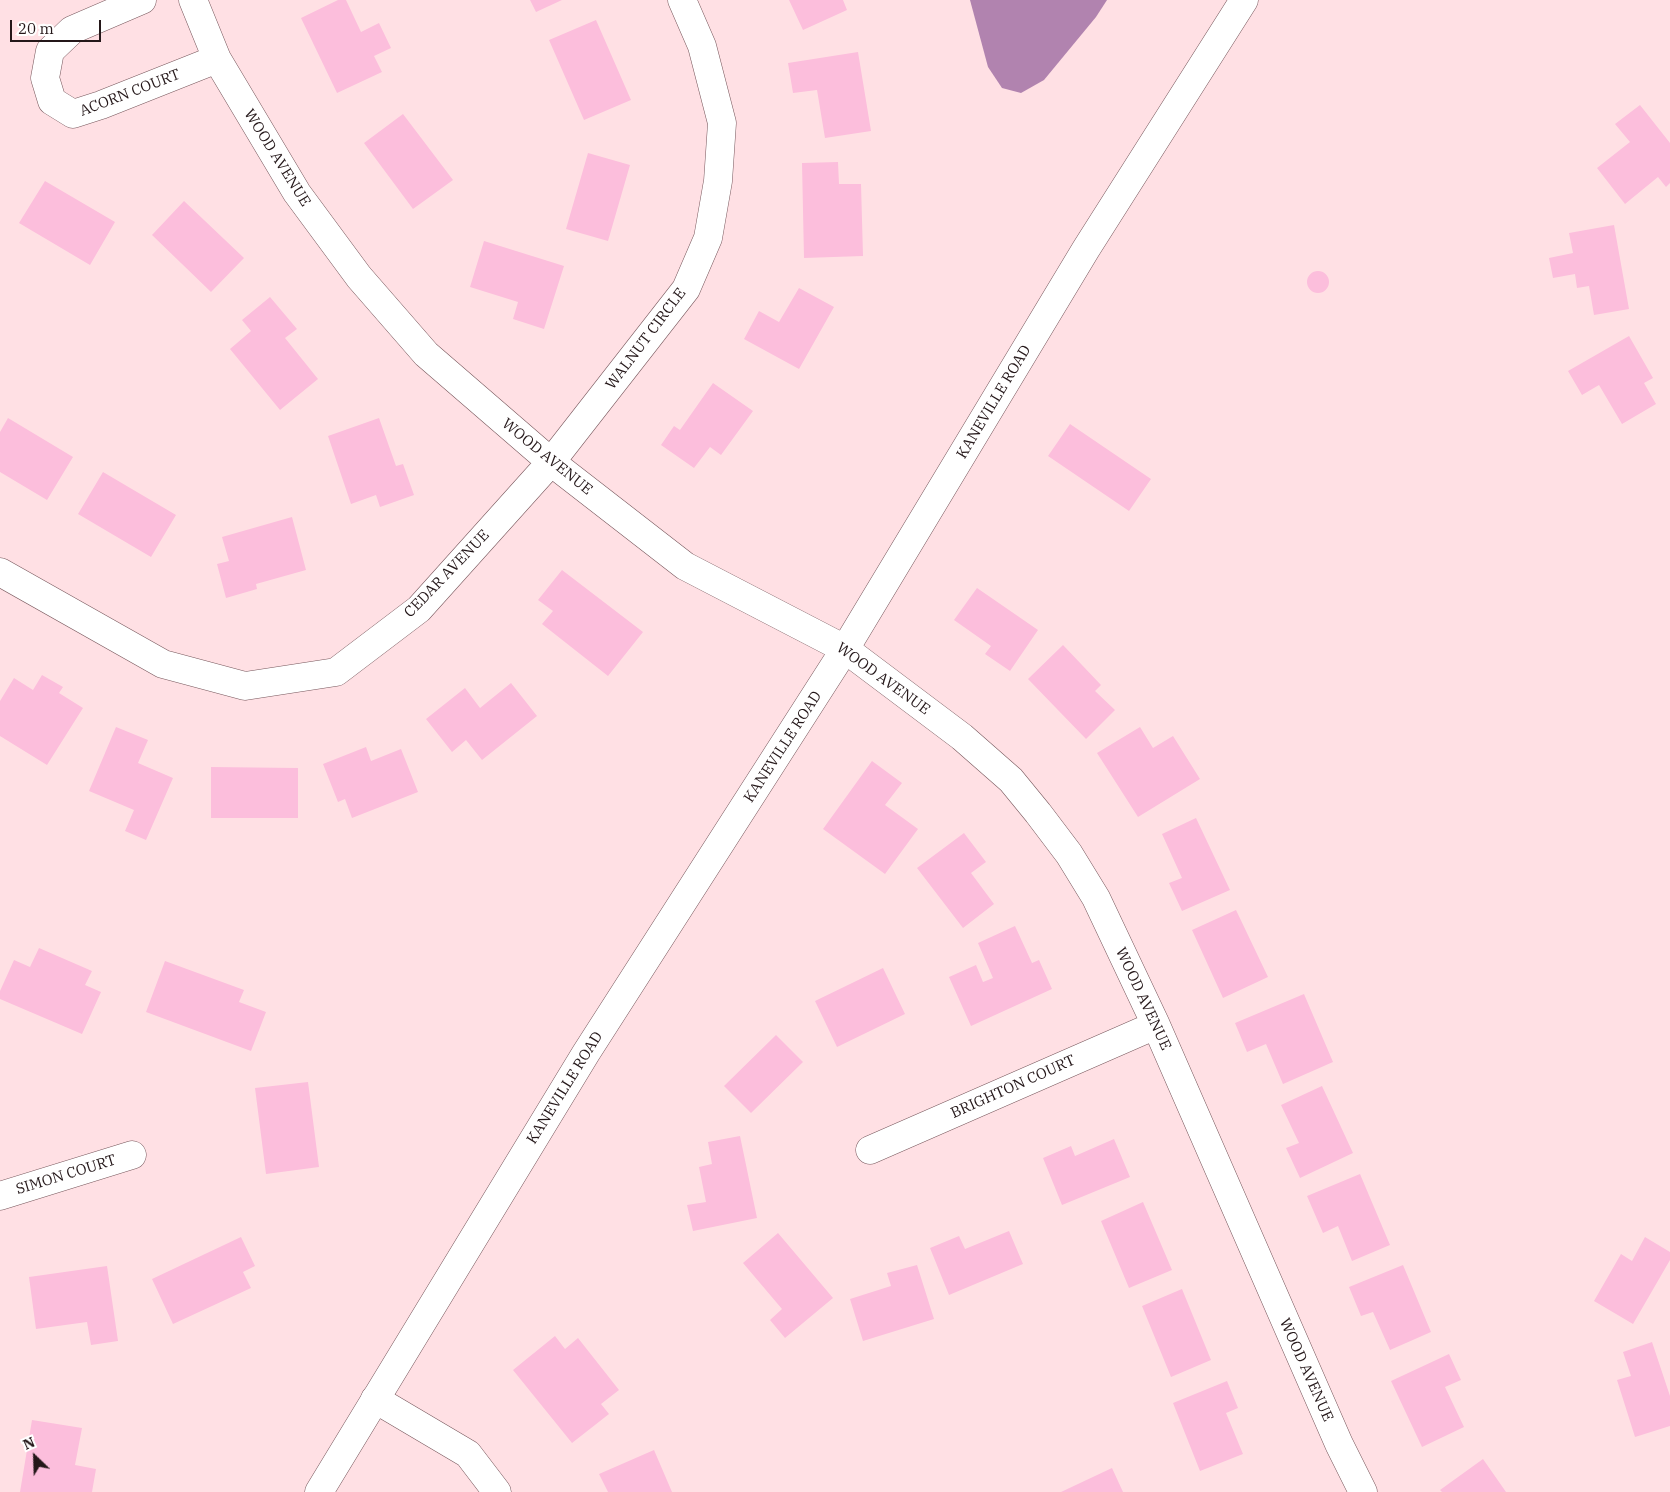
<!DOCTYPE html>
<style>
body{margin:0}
#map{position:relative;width:1670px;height:1492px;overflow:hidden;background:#ffe0e4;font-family:"IBM Plex Serif",serif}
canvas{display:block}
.north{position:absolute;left:10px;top:1432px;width:50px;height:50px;-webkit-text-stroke:4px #fff;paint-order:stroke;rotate:336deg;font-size:14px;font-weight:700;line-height:20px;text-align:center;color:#241719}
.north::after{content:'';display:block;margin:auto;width:18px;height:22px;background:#241719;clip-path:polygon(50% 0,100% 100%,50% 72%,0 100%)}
.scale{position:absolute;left:10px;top:20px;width:91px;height:22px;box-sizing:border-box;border:2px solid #241719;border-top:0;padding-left:6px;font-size:15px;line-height:18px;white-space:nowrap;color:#241719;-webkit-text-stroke:4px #fff;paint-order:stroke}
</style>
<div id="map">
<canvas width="1670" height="1492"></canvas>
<div class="north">N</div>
<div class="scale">20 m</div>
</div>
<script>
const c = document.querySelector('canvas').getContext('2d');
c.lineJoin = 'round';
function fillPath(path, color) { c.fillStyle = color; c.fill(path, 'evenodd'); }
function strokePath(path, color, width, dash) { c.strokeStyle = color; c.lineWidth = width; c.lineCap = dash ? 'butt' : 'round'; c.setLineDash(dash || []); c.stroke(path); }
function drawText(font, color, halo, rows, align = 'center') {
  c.font = font + ' "IBM Plex Serif",serif'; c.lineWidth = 5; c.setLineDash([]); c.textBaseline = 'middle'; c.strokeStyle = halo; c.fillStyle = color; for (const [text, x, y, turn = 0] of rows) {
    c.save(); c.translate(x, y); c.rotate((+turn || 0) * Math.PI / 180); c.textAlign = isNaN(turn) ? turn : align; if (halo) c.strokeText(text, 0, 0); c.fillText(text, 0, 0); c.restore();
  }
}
fillPath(new Path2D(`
 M970,0H1107L1096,17L1044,80L1021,93L1002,88L988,67Z`), '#b183af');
fillPath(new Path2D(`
 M338,0H346L361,32L379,23L391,48L374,56L382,72L337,93L301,18Z
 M530,0H562L536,12Z
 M789,0H843L847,10L803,30Z
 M596,20L631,100L584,120L549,40Z
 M858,52L871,131L825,138L817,90L793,93L788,63Z
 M1640,105L1670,143V183L1666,187L1658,177L1625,204L1597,168L1630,142L1615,124Z
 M403,114L453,180L413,209L364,143Z
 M588,153L630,165L608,241L566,229Z
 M838,162L839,184H861L863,256L804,258L802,163Z
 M45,181L115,222L90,265L19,223Z
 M184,201L244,258L211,292L152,235Z
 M1614,225L1629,309L1594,315L1589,286L1577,288L1575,274L1553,278L1549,258L1573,253L1569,233Z
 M484,241L564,266L544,329L513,319L518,302L470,287Z
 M1307 282a11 11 0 1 1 22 0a11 11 0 1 1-22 0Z
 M799,288L834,307L799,369L744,339L759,311L779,322Z
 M270,297L297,329L285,338L318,379L280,410L230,349L251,331L242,320Z
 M1629,336L1653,378L1644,383L1656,404L1622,424L1599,385L1582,395L1568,371Z
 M713,383L753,411L721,455L710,447L694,468L661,445L674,426L680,430Z
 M8,418L73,457L47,500L0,472V432Z
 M379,418L396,466L403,464L414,495L380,507L376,495L351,504L328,436Z
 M1070,424L1151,479L1129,511L1048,456Z
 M103,472L176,515L151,557L78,514Z
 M292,517L306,570L256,584L257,589L226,598L217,564L229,561L222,537Z
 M562,570L643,632L608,676L542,624L553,611L538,600Z
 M977,588L1038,630L1010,671L985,654L991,646L954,620Z
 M1063,645L1101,685L1095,691L1115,710L1086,739L1028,679Z
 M42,675L63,687L59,693L83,708L47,765L0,736V701L14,678L33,690Z
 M511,683L537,716L482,760L466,740L452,752L426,719L465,688L480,708Z
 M116,727L148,740L138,763L173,778L146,840L125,831L134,810L89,791Z
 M1140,727L1153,748L1173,736L1200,779L1138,817L1097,753Z
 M366,747L371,761L401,749L418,792L352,818L345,799L338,802L323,764Z
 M872,761L902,783L885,805L918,829L885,874L823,829Z
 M211,767L298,768V818H211Z
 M1196,818L1230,890L1182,911L1169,883L1182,878L1162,834Z
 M964,833L986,862L971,873L994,904L963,928L917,868Z
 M1236,910L1268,977L1223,998L1192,930Z
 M1015,926L1032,963L1039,960L1052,989L971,1026L949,977L976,965L983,982L993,978L978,943Z
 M39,948L92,971L85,985L101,992L82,1034L0,999V991L14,960L30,967Z
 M165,961L244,990L239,1002L266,1012L251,1051L146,1012Z
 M883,968L905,1014L837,1047L815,1001Z
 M1304,994L1333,1062L1283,1084L1266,1044L1247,1052L1235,1023Z
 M776,1035L803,1062L751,1113L724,1086Z
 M308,1082L319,1167L266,1174L255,1088Z
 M1322,1086L1353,1153L1300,1178L1286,1148L1299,1143L1281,1105Z
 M740,1136L757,1218L693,1231L687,1205L706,1202L699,1167L712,1164L708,1142Z
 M1114,1139L1130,1177L1062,1205L1043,1158L1071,1146L1075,1156Z
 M1360,1174L1390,1245L1352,1261L1338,1226L1323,1233L1307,1196Z
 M1143,1202L1172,1270L1129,1288L1101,1221Z
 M1009,1231L1023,1264L949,1295L930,1248L959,1236L965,1249Z
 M778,1233L833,1298L785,1338L770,1320L782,1309L743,1263Z
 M241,1237L255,1266L243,1272L251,1288L173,1324L152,1279Z
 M1645,1237L1670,1252V1260L1633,1324L1594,1301L1621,1254L1632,1261Z
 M917,1265L934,1319L863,1341L850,1299L891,1286L887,1273Z
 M1403,1265L1431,1332L1390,1350L1373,1312L1361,1316L1349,1287Z
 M107,1266L118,1341L91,1345L87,1322L36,1329L29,1277Z
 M1182,1289L1211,1360L1171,1377L1142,1306Z
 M555,1336L565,1349L578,1338L619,1390L601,1404L609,1414L572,1443L513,1370Z
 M1652,1342L1670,1396V1426L1635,1437L1617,1380L1631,1376L1623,1352Z
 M1449,1354L1461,1380L1445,1387L1464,1427L1422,1447L1391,1381Z
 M1227,1381L1238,1408L1226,1413L1243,1454L1200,1471L1173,1403Z
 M32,1420L82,1428L75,1465L96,1469L92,1492H20Z
 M654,1450L672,1492H608L599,1474Z
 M1483,1459L1506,1492H1442L1440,1490Z
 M1112,1468L1123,1492H1061Z`), '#fcbedc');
const minor = new Path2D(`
 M142,0L72,30L50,51L45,78L52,101L73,114L101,105L217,59
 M193,0L217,59L297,193L359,277L426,354L551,462L685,566L845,649L962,737L1011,780L1038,813L1069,854L1096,898L1156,1025L1339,1444L1363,1492
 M0,572L163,664L245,686L336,672L419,609L551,462L686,289L708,238L718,181L722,123L702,46L682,0
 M870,1150L1156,1025
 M0,1196L132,1155
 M375,1399L468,1454L497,1492`);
const secondary = new Path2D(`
 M319,1492L586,1053L845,649L1086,249L1244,0`);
strokePath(minor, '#77575c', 29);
strokePath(secondary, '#77575c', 29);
strokePath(minor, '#fff', 28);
strokePath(secondary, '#fff', 28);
drawText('15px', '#241719', '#fff', [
 ["ACORN COURT",130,93,-21],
 ["WOOD AVENUE",277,158,58],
 ["WALNUT CIRCLE",646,339,-53],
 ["KANEVILLE ROAD",994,402,-59],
 ["WOOD AVENUE",547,457,39],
 ["CEDAR AVENUE",447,574,-46],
 ["WOOD AVENUE",883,679,36],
 ["KANEVILLE ROAD",783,747,-57],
 ["WOOD AVENUE",1143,999,65],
 ["BRIGHTON COURT",1013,1087,-24],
 ["KANEVILLE ROAD",565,1088,-58],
 ["SIMON COURT",66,1175,-17],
 ["WOOD AVENUE",1306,1370,66]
]);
</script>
